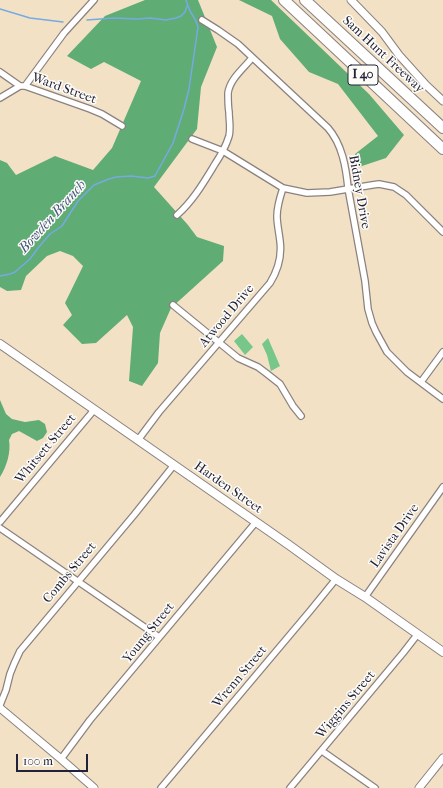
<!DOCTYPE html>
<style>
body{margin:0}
#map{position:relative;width:443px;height:788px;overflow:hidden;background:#f3e1c5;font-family:"IM FELL French Canon",serif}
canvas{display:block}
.scale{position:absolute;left:16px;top:754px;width:72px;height:18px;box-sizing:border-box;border:2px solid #22223b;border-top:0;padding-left:5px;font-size:12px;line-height:14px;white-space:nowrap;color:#22223b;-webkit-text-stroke:3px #fdfcf7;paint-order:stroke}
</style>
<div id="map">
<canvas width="443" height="788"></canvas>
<div class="scale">100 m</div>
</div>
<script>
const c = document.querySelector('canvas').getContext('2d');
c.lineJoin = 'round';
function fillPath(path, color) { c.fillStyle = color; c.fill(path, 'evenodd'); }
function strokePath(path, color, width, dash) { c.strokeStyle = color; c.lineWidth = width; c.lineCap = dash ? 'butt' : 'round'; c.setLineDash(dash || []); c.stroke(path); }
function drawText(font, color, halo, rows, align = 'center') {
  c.font = font + ' "IM FELL French Canon",serif'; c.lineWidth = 3; c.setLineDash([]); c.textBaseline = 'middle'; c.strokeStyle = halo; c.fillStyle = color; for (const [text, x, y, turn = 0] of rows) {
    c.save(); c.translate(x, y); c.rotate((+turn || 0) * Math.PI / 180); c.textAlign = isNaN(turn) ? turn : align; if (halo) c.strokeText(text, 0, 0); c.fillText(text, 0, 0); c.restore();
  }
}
fillPath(new Path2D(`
 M242,334L253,347L245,355L234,341Z
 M268,338L280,366L271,371L267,355L262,344Z`), '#76c789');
fillPath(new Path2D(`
 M145,0H198L217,47L201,87L197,129L154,187L188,225L197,237L224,246L223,261L171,308L160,333L158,363L142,386L129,381L133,327L127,315L96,343L82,344L63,325L72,315L65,303L83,266L73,256L60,251L47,256L26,276L21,290L7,291L0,287V160L7,163L16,175L55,156L93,170L112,148L141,81L104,62L91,69L67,56L105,16Z
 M239,0H271L369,94L404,135L386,158L359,167L355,154L378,136L338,84L309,72L280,39L272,16Z
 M0,400L6,414L12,419L25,422L39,420L45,424L47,432L43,438L37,441L19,431L12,434L9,440C11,452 7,466 0,477Z`), '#60ac75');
strokePath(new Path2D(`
 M0,9L30,18L63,22
 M87,20L114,18L137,19L150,18L166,20L176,18L181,16L185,12L187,6
 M0,276L10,274L15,272L30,259L38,248L50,234L62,226L78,201L94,185L109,179L116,177L131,176L148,178L155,176L156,174L173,143L184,109L189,89L196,41L198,27L196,21L190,11L186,0`), '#75aae2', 1.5);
const minor = new Path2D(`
 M202,20L218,30L238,44L328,128C342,144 346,167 348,188L365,281L368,309L372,323L376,332L387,352L407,372L443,399
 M0,72L20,86H25L90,109L102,114L122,126
 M25,86L64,33L94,0
 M0,98L20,86
 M192,139L223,151L283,188L307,193L330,192L372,185L379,184L394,187L406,195L443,232
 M177,215C193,201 204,182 215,164C221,155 226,146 229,136C231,128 229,120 229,112C228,106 228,99 228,93C230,79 243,69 252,58
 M173,305L238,358L258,367L266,373L280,384L293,406L301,416
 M421,382L443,352
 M138,440L159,412L270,283C278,270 282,256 280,241C279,232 277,224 277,216C277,206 280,197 283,188
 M0,522L94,410
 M0,528L159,637
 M365,597L443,487
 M0,705L6,690L10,674L14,664L20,651L134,515L174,465
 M322,751L375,788
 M61,759L90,720L256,522
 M161,788L310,611L336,579
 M290,788L403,653L417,635`);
const tertiary = new Path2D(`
 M351,0L382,32L399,55L426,85L443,101
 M0,708L61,759L94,788
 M419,788L443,758`);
const secondary = new Path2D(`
 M0,344L289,545L336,579L365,597L443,652`);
const motorway = new Path2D(`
 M284,0L443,149
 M305,0L443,128`);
strokePath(minor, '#8a8280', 8);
strokePath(tertiary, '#8a8280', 9);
strokePath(secondary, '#8a8280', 10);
strokePath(motorway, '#8a8280', 12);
strokePath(minor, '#fff', 5.5);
strokePath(tertiary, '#fff', 7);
strokePath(secondary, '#fff', 8);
strokePath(motorway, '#fff', 10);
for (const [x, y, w] of [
 [363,75,30]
]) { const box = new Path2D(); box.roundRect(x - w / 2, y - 10, w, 20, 3); c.fillStyle = '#fdfcf7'; c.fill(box); strokePath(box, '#22223b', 1); }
drawText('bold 12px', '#22223b', null, [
 ["I 40",363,75]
]);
drawText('13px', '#22223b', '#fdfcf7', [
 ["Sam Hunt Freeway",383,55,43],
 ["Ward Street",64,89,20],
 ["Bidney Drive",359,192,80],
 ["Atwood Drive",227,316,-50],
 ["Whitsett Street",46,449,-50],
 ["Harden Street",228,488,35],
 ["Lavista Drive",395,536,-55],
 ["Combs Street",70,573,-50],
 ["Young Street",149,633,-51],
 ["Wrenn Street",240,677,-50],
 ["Wiggins Street",346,705,-50]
]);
drawText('italic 14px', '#43587e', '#fdfcf7', [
 ["Bowden Branch",53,217,-48]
]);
</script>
